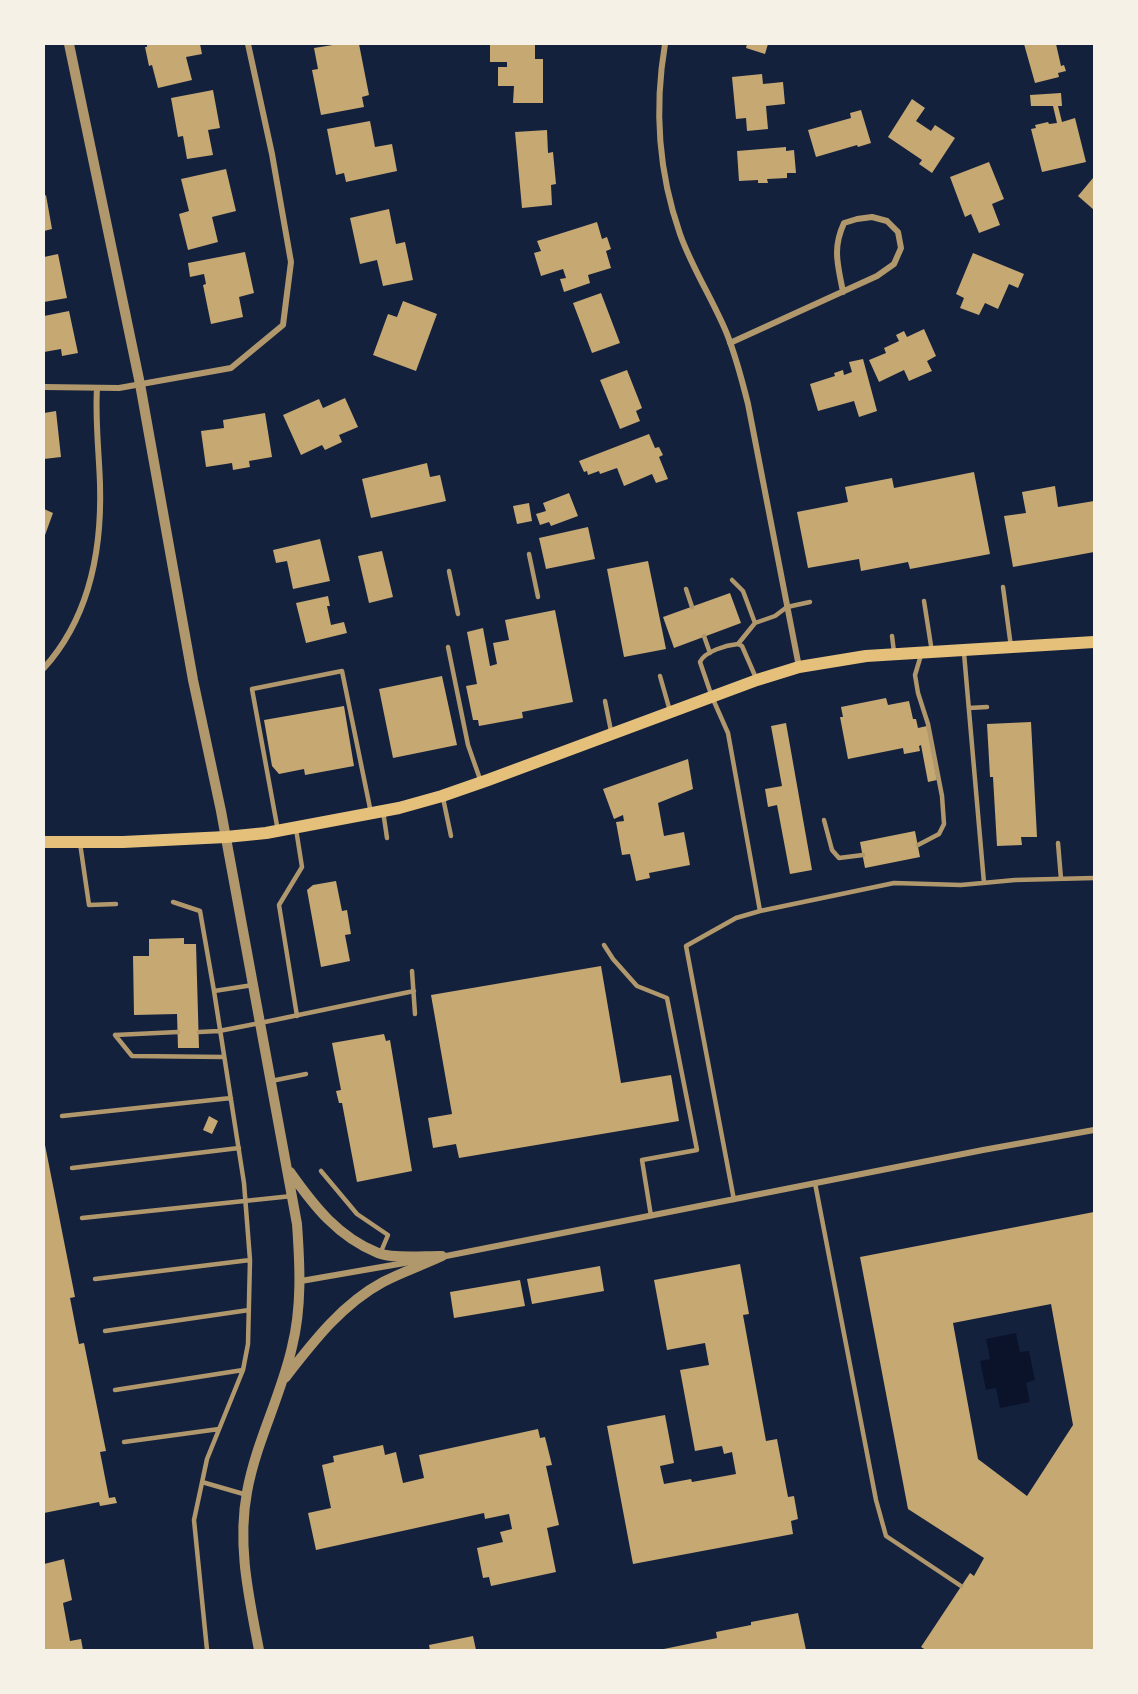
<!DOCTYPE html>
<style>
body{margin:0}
#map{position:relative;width:1138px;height:1694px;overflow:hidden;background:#14213d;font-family:"PT Serif",serif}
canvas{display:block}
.frame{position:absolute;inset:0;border:45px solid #f6f1e7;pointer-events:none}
</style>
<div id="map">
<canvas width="1138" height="1694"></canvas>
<div class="frame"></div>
</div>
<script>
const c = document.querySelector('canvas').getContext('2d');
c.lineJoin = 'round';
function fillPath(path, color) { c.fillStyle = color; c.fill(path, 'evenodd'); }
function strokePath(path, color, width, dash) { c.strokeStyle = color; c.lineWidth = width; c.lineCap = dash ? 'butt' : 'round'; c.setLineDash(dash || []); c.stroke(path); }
fillPath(new Path2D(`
 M1016,1333L1020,1352L1029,1351L1035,1380L1026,1383L1030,1402L1000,1408L996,1388L986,1390L980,1361L990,1359L986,1339Z`), '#0b132b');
fillPath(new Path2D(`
 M147,44H200L202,54L186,57L192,80L158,88L152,65L149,66L145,47H147Z
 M339,44H359L369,95L362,97L364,107L321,115L312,70L318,69L314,48Z
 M490,44H535V59H543V103H513L514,86H498V67H507V62H490Z
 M747,44H768L765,54L746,48Z
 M1024,44H1056L1061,66L1064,65L1066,71L1058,73L1059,77L1035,83Z
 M762,74L763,84L783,82L785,104L766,106L768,129L747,131L746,118L736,119L732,77Z
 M213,90L220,128L208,130L213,155L187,159L183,136L178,137L171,98Z
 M1061,93L1062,106H1058L1062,122L1075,118L1086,162L1042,172L1031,129L1036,128L1035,125L1048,122L1049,124L1057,123L1053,106H1031L1030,95Z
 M912,99L925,108L916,121L931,131L935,125L955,138L932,173L919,164L922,160L888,137Z
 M861,110L871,143L858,147L857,145L816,157L808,130L851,118L850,113Z
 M370,121L375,147L392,144L397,171L346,182L344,173L336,175L327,129Z
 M547,130L548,153L553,152L556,184L551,185L552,205L522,208L515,132Z
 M786,147V151L794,150L796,173H787V178L767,179L768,183H758V180L739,181L737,151Z
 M989,162L1004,199L992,204L1000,225L979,233L971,214L965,217L950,177Z
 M226,169L236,211L212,217L218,242L188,250L179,214L189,211L181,179Z
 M1093,178L1094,180V210L1078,196Z
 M46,195L52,229L44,231V196Z
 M389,209L396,244L405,242L413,280L383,286L377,260L360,264L350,218Z
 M597,222L602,239L607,237L611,249L606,251L611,268L588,275L590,283L564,292L560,279L566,278L563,269L541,276L534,253L541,251L537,241Z
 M245,252L254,293L239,297L243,317L211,324L203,285L206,284L204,274L190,277L188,263Z
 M973,253L1024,274L1018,288L1009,284L998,309L985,303L979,315L960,308L964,298L956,294Z
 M58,254L67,298L44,302V257Z
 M601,293L620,343L592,353L573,303Z
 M403,301L437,314L416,371L373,355L388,314L397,317Z
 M69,311L78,353L62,356L61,349L44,352V316Z
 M924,329L936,356L927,361L932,371L909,381L904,370L879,382L869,360L886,353L884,348L899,341L896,335L904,331L907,337Z
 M863,359L877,411L859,417L854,401L818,411L810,384L835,376L834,373L843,370L844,375L852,372L849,362Z
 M627,370L642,408L636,411L640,421L620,429L600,380Z
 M345,398L358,427L339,435L342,442L325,450L322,445L301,455L283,415L319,399L323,408Z
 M56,411L61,457L44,459V413Z
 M265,413L272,457L249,461L250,467L233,470L232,463L206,467L201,431L224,428L223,420Z
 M649,434L655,448L659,447L663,455L659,457L668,479L656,483L652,474L624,486L617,468L600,474L599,471L588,475L587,471L584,472L579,461Z
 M427,463L430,477L440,475L446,501L371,518L362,479Z
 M974,472L990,554L910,569L908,562L861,571L859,559L808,568L797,512L848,502L845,487L892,478L894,488Z
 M1055,486L1058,507L1094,501V552L1013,567L1004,516L1026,513L1022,492Z
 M569,493L578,516L551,526L549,522L540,525L536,514L546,511L543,503Z
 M529,503L532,521L517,524L513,506Z
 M44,509L53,513L44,538Z
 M588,527L595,559L546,569L539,538Z
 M320,539L330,581L293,589L287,561L276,563L273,550Z
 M382,551L393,597L369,603L358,556Z
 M648,561L666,649L624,657L607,569Z
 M730,593L741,623L674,648L663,617Z
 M328,596L330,606H327L331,625L344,622L347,633L306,643L296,603Z
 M555,610L573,702L522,712L523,718L479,726L478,720H473L466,686L477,684L467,632L483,628L490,666L497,664L493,643L509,640L505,620Z
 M442,676L457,745L393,758L379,689Z
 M886,698L888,705L909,701L913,719H916L918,728L927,726L937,780L928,782L921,745L919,746L920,751L904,754L903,748L848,759L840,717H843L841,707Z
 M344,706L354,766L305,775L304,769L279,774L272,766L264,720Z
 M1031,722L1037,837H1021L1022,845L997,846L993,777H990L987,724Z
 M786,723L812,870L790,874L777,805L768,807L765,789L782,786L771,726Z
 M688,759L693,789L658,803L664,836L684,832L690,865L649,873L650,878L636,881L630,854L622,855L616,822L624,821L623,815L614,819L603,789Z
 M915,831L920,857L865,868L860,842Z
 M336,881L342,911L347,910L351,934L345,935L350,961L321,967L307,890L313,885Z
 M184,938V944H196L199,1048H178L177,1014L134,1015L133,956H149V939Z
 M601,966L621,1083L671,1075L679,1121L459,1158L456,1144L433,1148L428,1118L452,1114L431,995Z
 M384,1034L386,1041L390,1040L412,1171L357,1182L342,1103H339L336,1091L341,1090L332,1043Z
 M209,1116L218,1121L212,1134L203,1130Z
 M45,1145L75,1297L70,1298L79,1344L84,1343L106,1451L100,1452L109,1498L115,1497L117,1503L100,1506L99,1502L44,1513Z
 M1094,1212V1650H926L921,1647L970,1573L974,1576L984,1558L908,1509L860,1257ZM1051,1304L1073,1425L1027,1496L978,1459L953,1323Z
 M740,1264L749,1314L743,1315L766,1441L777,1439L788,1497L794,1496L798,1519L791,1521L793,1534L633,1564L607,1426L665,1415L674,1463L660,1466L664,1484L691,1479L692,1482L736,1474L732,1452L724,1454L722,1446L695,1451L680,1370L709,1365L705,1343L667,1350L654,1280Z
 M600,1266L604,1291L532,1304L527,1279Z
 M520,1280L525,1306L454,1318L450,1292Z
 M538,1429L540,1438L545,1437L552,1465L546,1466L559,1525L547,1528L556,1572L491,1586L489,1577L483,1578L477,1548L503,1542L500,1532L512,1529L509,1514L485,1519L484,1513L316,1550L308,1513L331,1508L322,1465L334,1462L333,1456L383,1445L385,1455L396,1452L403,1483L424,1478L419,1455Z
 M64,1559L72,1600L63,1603L70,1641L81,1639L83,1650H44V1564Z
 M798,1613L806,1650H659L717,1638L716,1632L751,1625V1622Z
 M473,1636L476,1650H430L429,1645Z`), '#c6a872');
strokePath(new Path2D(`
 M529,554L538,597
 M449,571L458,614
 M732,580L743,591L755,623
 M1003,587L1011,647
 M686,589L692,607
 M924,601L932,652
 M704,636L710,653
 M892,636L894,652
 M738,644L755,623L775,616L787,607L810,602
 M448,647L468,745L481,782
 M964,653L984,883
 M660,676L670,711
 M605,701L611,731
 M969,708L987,707
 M443,798L451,836
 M383,811L387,838
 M824,820L832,850L839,858L863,855
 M296,829L302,867L279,905L297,1016
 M278,831L252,689L342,671L371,813
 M80,843L89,905L116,904
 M1058,843L1061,879
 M918,845L939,834L944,824L942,796L928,724L918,693L915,675L921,655
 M173,902L200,911L214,991L244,1183L250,1260L248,1344L243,1370L207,1459L194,1520L207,1650
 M760,911L894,883L961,885L1015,880L1094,878
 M604,945L613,959L637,986L667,998L697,1150L642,1160L651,1216
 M412,971L415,1014
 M214,991L253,985
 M199,1032L219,1031L260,1023L414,991
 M115,1035L132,1056L224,1057
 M115,1035L178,1032
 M271,1081L306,1074
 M62,1116L231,1098
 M72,1168L239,1148
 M321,1171L357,1214L388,1235L380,1254
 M815,1183L876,1500L886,1536L961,1586
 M734,1200L686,946L736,918L760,911L728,733L712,697L700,662C705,651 727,645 738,644L742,646L756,678
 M82,1218L292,1196
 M95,1279L250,1260
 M105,1331L249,1310
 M115,1390L243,1370
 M124,1442L219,1429
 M202,1482L247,1495`), '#b1986c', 4.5);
strokePath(new Path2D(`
 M665,44C654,109 658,171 680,234C692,268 713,300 727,334C736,357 742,380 748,404L799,667
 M730,343L877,276L894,264L901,248L898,232L887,221L872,217L857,219L844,223C832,249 838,265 843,292
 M44,387L119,388L231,368L283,325L291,262L272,154L248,44
 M44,668C89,618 102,550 100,484C99,452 95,420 97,388
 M441,1257L983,1150L1094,1130
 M301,1281L416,1261`), '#b1986c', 6);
strokePath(new Path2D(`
 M69,44L140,384L193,680L221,811L297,1224C300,1266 302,1307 292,1347C281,1396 256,1442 247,1492C237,1546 249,1597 259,1650
 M290,1172C314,1206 338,1237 378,1253C394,1259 422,1256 439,1256
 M285,1378C313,1342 342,1304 383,1282C402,1272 423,1265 442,1256`), '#b1986c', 10);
strokePath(new Path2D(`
 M44,842H123L226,837L266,833L399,808L442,796L488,780L757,680L799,667L866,656L1094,642`), '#e5c07b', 12);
</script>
